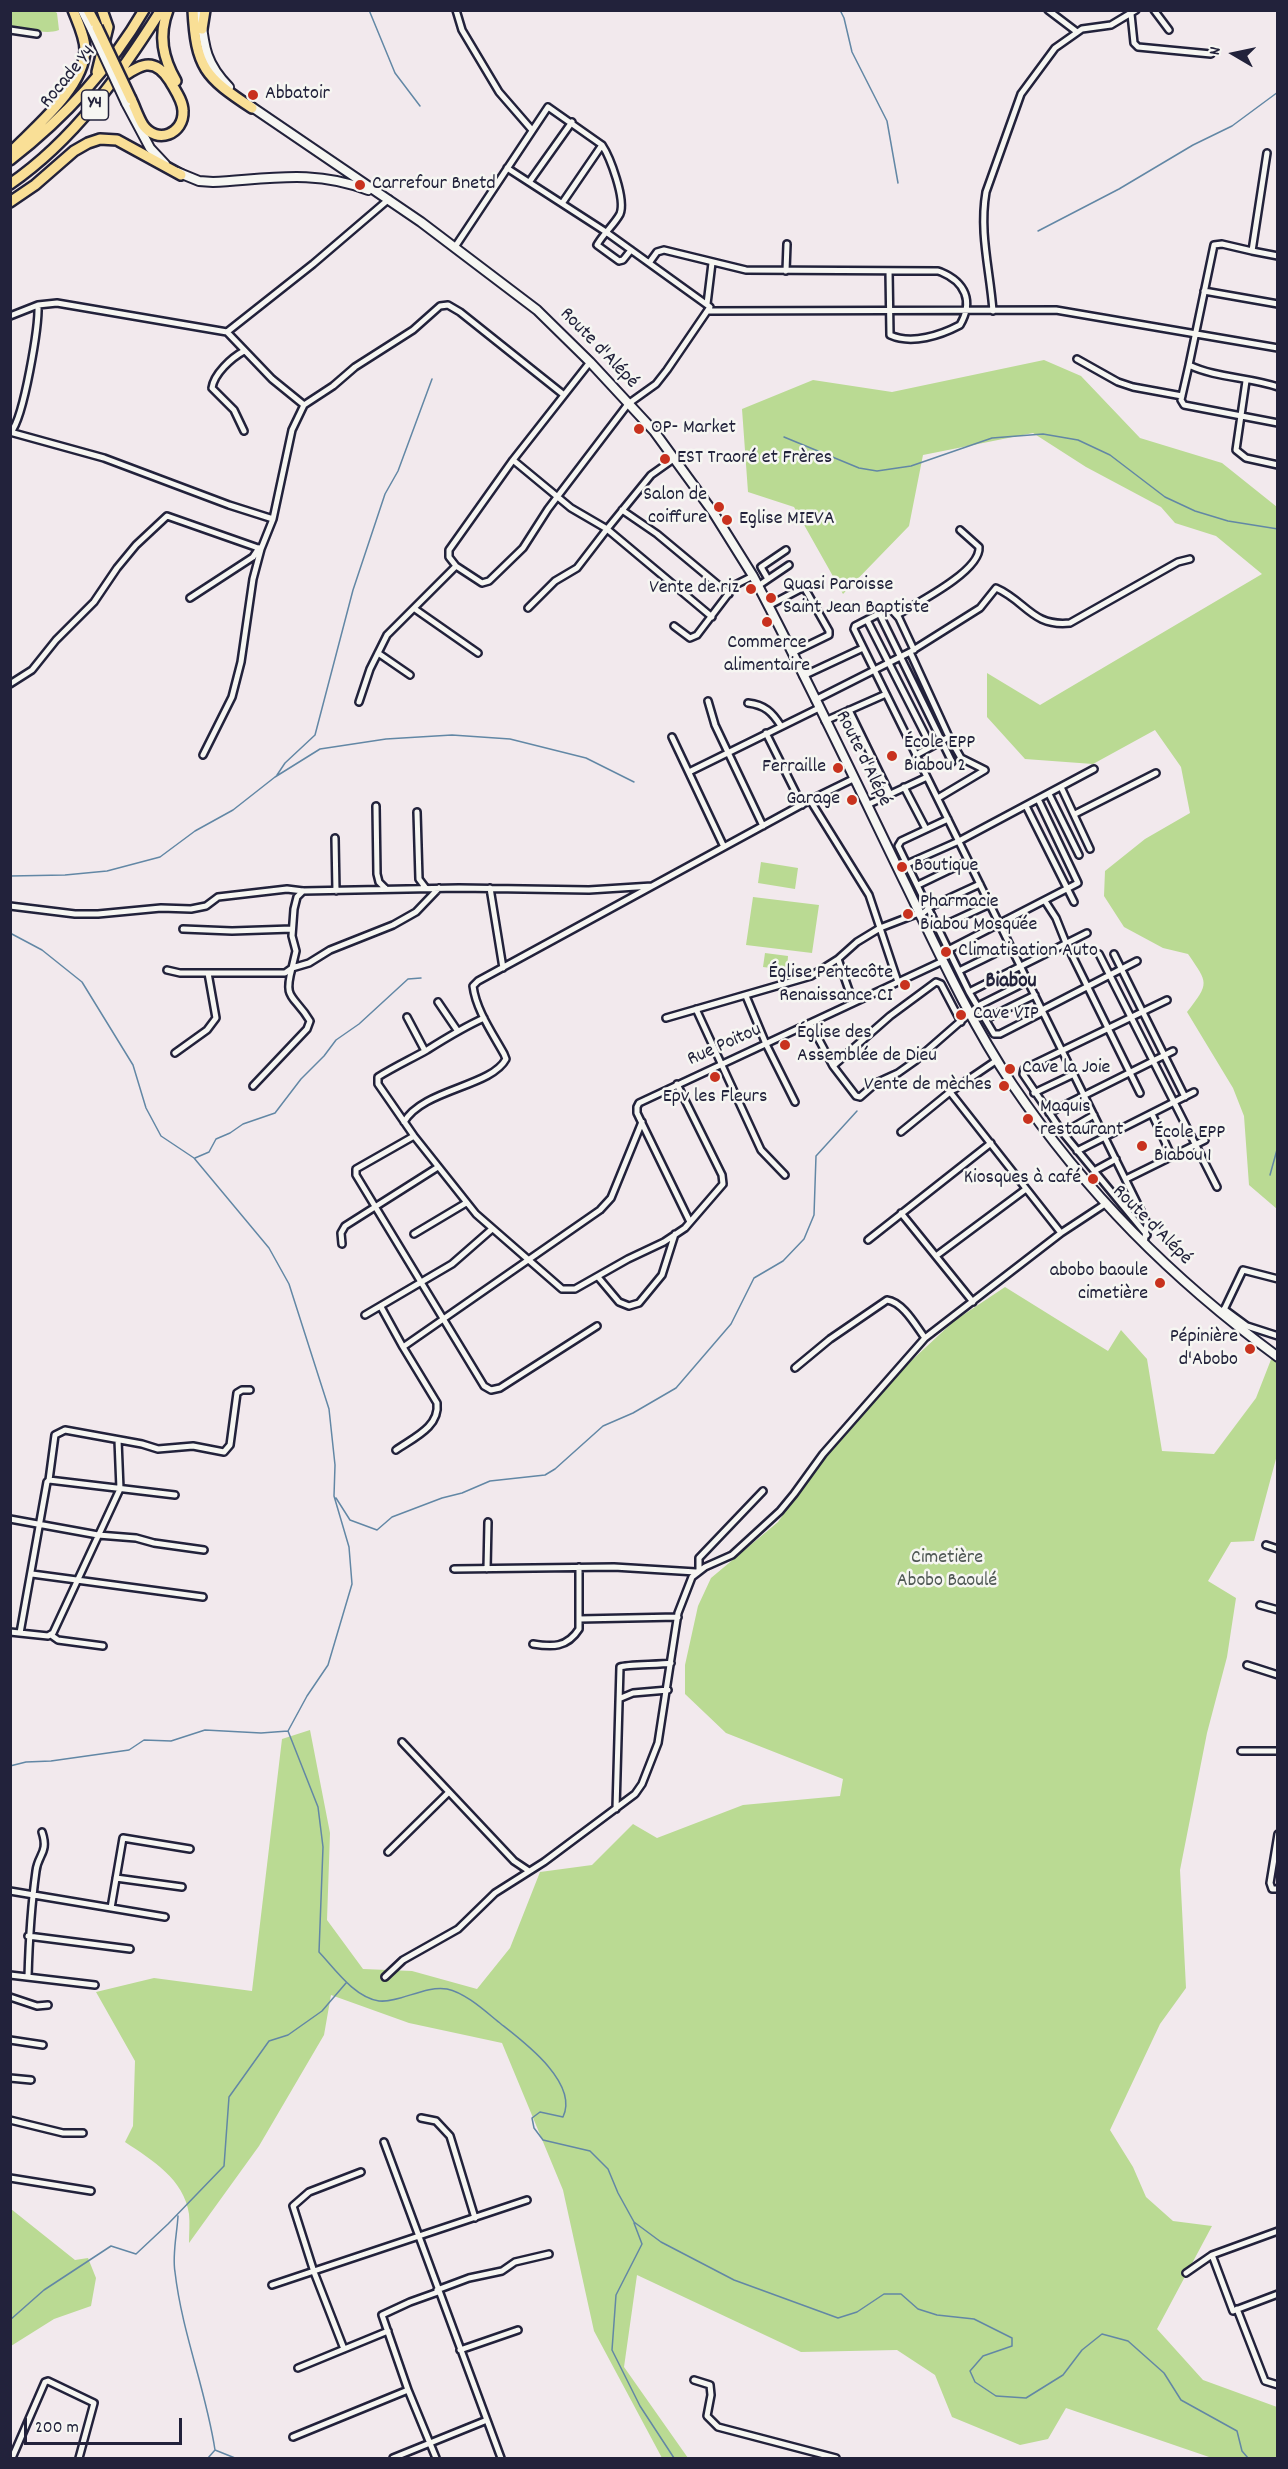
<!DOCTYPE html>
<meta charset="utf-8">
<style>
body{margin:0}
#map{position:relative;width:1288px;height:2469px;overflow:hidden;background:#f2e9ed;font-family:Dekko,sans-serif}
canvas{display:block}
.frame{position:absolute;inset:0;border:12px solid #22223b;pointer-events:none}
.north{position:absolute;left:1204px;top:24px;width:60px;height:60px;-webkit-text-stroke:4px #f6f6f2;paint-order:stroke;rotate:279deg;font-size:16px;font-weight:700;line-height:24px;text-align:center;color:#22223b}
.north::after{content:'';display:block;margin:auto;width:21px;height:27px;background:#22223b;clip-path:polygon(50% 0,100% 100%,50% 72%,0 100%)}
.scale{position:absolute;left:24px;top:2418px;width:158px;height:27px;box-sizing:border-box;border:3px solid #22223b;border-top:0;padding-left:8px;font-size:18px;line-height:21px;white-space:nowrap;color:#22223b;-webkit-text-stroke:4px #f6f6f2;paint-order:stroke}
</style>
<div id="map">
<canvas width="1288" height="2469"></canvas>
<div class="frame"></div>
<div class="north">N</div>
<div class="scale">200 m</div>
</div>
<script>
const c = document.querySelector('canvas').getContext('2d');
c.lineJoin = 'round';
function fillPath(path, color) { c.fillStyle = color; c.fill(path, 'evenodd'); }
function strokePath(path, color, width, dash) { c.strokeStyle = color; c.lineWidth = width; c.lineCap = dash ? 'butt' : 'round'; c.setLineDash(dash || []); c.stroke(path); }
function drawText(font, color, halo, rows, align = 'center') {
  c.font = font + ' Dekko,sans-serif'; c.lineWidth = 5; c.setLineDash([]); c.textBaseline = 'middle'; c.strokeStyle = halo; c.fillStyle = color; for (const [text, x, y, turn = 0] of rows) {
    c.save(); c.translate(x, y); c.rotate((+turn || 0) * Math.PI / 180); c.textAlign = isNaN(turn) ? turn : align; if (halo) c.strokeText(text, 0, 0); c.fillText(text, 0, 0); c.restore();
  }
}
fillPath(new Path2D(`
 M10,11H54L57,13L59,30C42,36 28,26 11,26Z
 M1044,360L1081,376L1140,438L1222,463L1277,507V1209L1249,1185L1244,1116L1233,1088L1187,1012C1210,983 1208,983 1188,954L1163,948L1124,927L1104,896L1105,871L1145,839L1190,813L1181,767L1155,730L1093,764L1025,759L987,717V673L1040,705L1262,574L1216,536L1175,523L1161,507L1086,467L1033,433L923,455L909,526L843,594L794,507L748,492L742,409L813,380L892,392Z
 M761,862L798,868L795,889L758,883Z
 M753,897L819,905L812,953L746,945Z
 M765,953L788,956L787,970L763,967Z
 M1005,1287L1108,1351L1121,1330L1147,1359L1162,1451L1214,1454L1256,1398L1272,1357L1277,1362V1455L1254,1541L1231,1542L1208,1581L1236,1598L1227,1657L1207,1733L1180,1870L1186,1988L1160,2024L1110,2130L1133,2167L1146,2197L1173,2221L1212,2226L1157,2329L1203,2380L1277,2407V2458H1212L1066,2408L1048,2439L1020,2445L952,2417L935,2375L897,2350L801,2352L637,2275L624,2367L688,2458H662L594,2331L563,2190L502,2043L409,2023L331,1995L324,2035L259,2146L189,2243C189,2233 190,2223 189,2214C184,2179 152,2160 125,2142L133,2126L135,2061L96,1992L154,1978L252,1991L282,1739L310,1730L330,1833L327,1920L363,1969L412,1971L477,1989L510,1948L540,1872L592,1865L633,1824L657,1838L743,1805L840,1796L843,1779L726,1733L685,1694V1665L698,1606L711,1578L778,1522L820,1462L881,1389L954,1321Z
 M11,2209L75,2260L88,2258L96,2278L91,2306L54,2319L11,2346Z`), '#bada93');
strokePath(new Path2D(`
 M369,10L395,73L420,106
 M840,10L844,18L852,52L887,121L898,183
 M1038,231L1119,189L1193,145L1232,126L1278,92
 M784,437L859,468L877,471L911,466L992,438L1043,434L1078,440L1110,455L1165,497L1195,511L1228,521L1278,529
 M277,775L285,763L315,735L353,590L385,494L398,471L432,379
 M10,876L65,875L107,871L160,857L195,831L233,810L275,777L320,749L386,739L452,735L510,739L586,758L634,782
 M10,933L42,950L82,982L133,1065L146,1108L161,1136L194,1158L269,1248L289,1284L329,1409L335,1465L334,1496L349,1547L352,1584L328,1665L307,1696L288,1731L318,1807L323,1847L319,1952C335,1969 354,1997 379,2001C400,2003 425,1985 447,1989C466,1993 486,2012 501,2024C524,2042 579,2083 563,2117L540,2112L532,2118L534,2128L543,2140L590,2151L608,2169L618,2193L634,2222L661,2242L734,2280L838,2318L857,2312L884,2294H901L918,2309L937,2315L974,2319L1012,2338V2346L983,2356L970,2371L975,2382L996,2396L1026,2398L1063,2375L1082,2350L1102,2334L1128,2341L1164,2373L1181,2400L1237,2431L1242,2451L1248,2458
 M195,1158L209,1152L216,1139L230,1133L243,1124L275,1113L301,1079L324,1056L336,1040L359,1024L408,979L421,978
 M1270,1175L1278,1146
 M336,1498L350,1520L377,1530L392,1517L442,1498L462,1493L490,1481L545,1475L555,1469L603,1426L633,1413L676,1388L731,1324L754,1278L783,1261L804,1239L814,1215L816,1156L857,1111
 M10,1766L26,1762L51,1761L129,1750L144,1740L171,1741L205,1730L261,1733L288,1731
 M178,2216C177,2234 172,2255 175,2272C182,2333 206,2390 215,2450L235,2458
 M634,2223L642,2244L616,2295L612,2350L640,2406L674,2458
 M10,2320L44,2290L111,2246L136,2254L168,2224L224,2166L229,2097L269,2041L288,2035L322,2011L346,1983
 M208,2458L215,2450`), '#6287a5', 1.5);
const street = new Path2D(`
 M456,10L462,30L499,92L532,130
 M1048,10L1077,32
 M1154,10L1169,30
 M1131,14L1134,43L1138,47L1211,54
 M10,30L37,34
 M507,168L606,232L710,307L667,370L656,384L628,404L548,509L523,548L489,581L482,583L456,566L449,557V550L513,460L590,362
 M530,181L572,122
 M563,202L602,145
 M455,247L548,107L602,145C610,157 626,199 620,214C614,225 603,234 597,245L619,261L623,260L631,250
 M1252,251L1278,256
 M649,263L657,252L664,250L746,270L938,271L941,272C965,282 974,301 960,325C941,335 912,345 890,335L889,271
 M786,271L787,244
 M1204,291L1278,304
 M707,304L712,263
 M708,311L1056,310L1278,348
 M993,311C990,270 979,233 986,192L1021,94L1055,48L1082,29L1111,25L1136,10
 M10,316L38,305L57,303L227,332L313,264L389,199
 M227,332L272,379L304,405
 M1077,359L1118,382L1133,387L1182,396
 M1189,365L1214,245L1222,244L1252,251L1267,153
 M1246,381L1236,450L1246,458L1278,465
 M1278,387C1249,377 1216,378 1189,365L1181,400L1184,405L1278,423
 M244,431L234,410L212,388C214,374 231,358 244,351
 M10,432L104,458L229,505L273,519
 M11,432C24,417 39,326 38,305
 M513,460L571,508L607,529L651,475L675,458
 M622,510L657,534L729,594
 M768,579L761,567L786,550
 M758,586L789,565
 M190,598L253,557L259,548
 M768,606L804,587L829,631V635L792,653
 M528,608L555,581L577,568L607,529L712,617
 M415,609L478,653
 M879,613L952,762
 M897,615C917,603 981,571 979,547L960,530
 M867,620L931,746
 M674,626L690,638L697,635L735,585L753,576
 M914,650L899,618L890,608L855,626L854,629L1147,1223L1144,1244
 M910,652L980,608L996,588C1026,601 1032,627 1070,623L1178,562L1190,559
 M378,653L410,675
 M803,676L863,648
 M10,684L32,670L56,640L94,602L117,568L136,545L167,516L261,549L273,519L292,430L304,405L333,386L355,367L413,330L440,306L448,305L460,312L564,395
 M815,700L910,652L949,737L916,755
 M708,701L715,725L763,826
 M359,702L370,669L387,635L456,566
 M748,703C765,705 772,712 781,726
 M849,710L890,794
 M825,721L886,694
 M766,733L802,805
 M672,737L724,847
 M203,755L232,697L241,662L253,579L261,549
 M689,772L819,708
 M904,787L926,829
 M1061,787L1090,849
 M1049,794L1079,855
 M938,798L985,770L961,758L949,737
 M810,800L869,895L898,982
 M867,805L927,777
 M376,806L377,874L379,882L386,889
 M1026,806L1074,902
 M417,812L419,879L425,887
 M1075,814L1156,773
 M948,819L901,841L898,846L969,992L994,1034H1000L1043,1012
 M335,838L336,891
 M907,864L959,841L1094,769
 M918,885L968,861
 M490,888L503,968
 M1045,901L1056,918L1066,943L1140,1093
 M10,906L75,914H98L161,908L191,909L206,906L218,897L287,889L303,891L459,888L589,890L652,886
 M921,915L930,907L980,884
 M938,928L990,904
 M183,929L232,931L292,929
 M948,950L1078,883L1038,799
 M1099,954L1217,1187
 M1114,954L1185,1097
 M838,959L853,1002
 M167,970L180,973H285L292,968L296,951L292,936L294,909L297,897L303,891
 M959,971L1010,946
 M969,992L1087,933
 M746,996L766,1044L795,1102
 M438,1002L457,1030
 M696,1009L761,1150L785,1175
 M1042,1010L1137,961
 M407,1017L425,1051
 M484,1018C464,1027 446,1038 427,1050C411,1059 394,1067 378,1077V1084L414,1136L476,1214L562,1289H575L628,1259L664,1242L685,1228L723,1184L722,1175L677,1084
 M666,1018L811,976L838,959L857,942L880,928L919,913
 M986,1019L1035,995
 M810,1023L833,1066L890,1016L936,982L941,984L961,1022
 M175,1053L207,1030L216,1018L208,973
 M833,1066L856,1096L860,1097L876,1083L898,1073L915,1061L978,1006L1028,981
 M253,1086L307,1029L310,1021C294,994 283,1001 292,968L309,963L330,950L393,925L416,912L439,888
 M950,1092L1061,1233
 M1034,1093L1074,1074
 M1049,1113L1173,1051
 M1152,1114L1172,1157
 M404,1122C423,1089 491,1087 506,1059L504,1054C493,1034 476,1010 473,986L478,981L810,800L853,779
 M901,1132L950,1092L997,1060
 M1063,1133L1094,1115
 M414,1136L356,1169V1175L484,1386L491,1390L500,1388L597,1326
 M1077,1151L1194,1092
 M1094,1171L1116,1159
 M1126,1179L1205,1140
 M901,1213L973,1302
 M690,1222L637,1113V1107L639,1103L943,961
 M414,1234L466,1203
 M1147,1235L1063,1133L1023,1074L1024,1069L1167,1000
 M868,1240L991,1143
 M342,1244L341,1233L345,1226L438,1167
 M936,1256L1026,1189
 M598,1277L619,1302L629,1306L639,1303L662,1275L675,1234
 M381,1307L403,1347
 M1224,1309L1247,1326L1278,1336
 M1222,1314L1243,1270L1278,1279
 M365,1315L452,1264L492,1229
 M795,1368L830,1339L887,1300C903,1302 916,1326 925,1338L1061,1233L1105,1204
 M396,1450C413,1438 440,1427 437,1403L403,1347L600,1210L611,1198L642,1122
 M49,1480L55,1435L65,1430L142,1444L158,1449L193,1446L224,1452L230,1445L237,1393L242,1390H250
 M10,1519L98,1535L136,1538L154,1543L204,1550
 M1266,1545L1278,1549
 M454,1569L614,1567L696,1572
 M487,1569L488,1522
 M699,1570V1558L763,1491
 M32,1574L203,1597
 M1260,1605L1278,1610
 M579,1619L678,1617
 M10,1632L48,1636L53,1633L120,1489L118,1440
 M20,1633L47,1482L49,1480L175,1495
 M51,1635L58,1640L103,1646
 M533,1644C552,1647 567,1648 579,1629V1567
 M1247,1665L1278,1675
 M621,1698L633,1693L668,1690
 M402,1742L514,1861L529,1871
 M1241,1751H1278
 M616,1809L620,1667C628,1664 660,1665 671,1663
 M1278,1834L1270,1883L1272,1889H1278
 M388,1852L449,1792
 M116,1878L182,1887
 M10,1891L165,1917
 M111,1908L123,1838L190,1849
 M28,1936L130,1949
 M10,1975L95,1985
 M28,1977C29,1942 31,1907 36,1871C38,1854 49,1853 42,1832
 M385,1977L403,1960L458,1929L495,1893L544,1862L635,1794L642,1784L658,1743L678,1613L692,1577L705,1567L732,1555L780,1511L794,1494L823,1454L925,1338
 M10,1997L37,2006L48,2005
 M10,2040L43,2045
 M10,2078L31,2080
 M421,2118L436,2121L450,2136L475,2218
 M10,2120L63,2133H83
 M384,2142L501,2458
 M10,2178L91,2191
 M1212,2255L1233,2311L1278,2294
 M1186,2273L1212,2255L1278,2231
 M272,2285L527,2200
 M437,2290L469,2278L502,2271L515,2262L549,2254
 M1237,2309L1265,2381L1278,2385
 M344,2349L314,2272L293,2206L309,2192L361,2172
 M460,2350L518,2330
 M298,2368L388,2331
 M694,2380L710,2385L711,2395L707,2416L718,2427L836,2458
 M293,2437L408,2390
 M12,2458L45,2382L48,2381L94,2403L79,2458
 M393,2458L487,2420
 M436,2458L408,2390L382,2315L410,2302L438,2292`);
const secondary = new Path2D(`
 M82,10L92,30
 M200,10C204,44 204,62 229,87
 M126,103L150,148L165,164
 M249,105L421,222L537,310L590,362L654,431L713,512L753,576C807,678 856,782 906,885C939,953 970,1021 1012,1084C1086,1193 1172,1279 1278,1357
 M177,172L199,181L213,182C269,179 314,169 368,190`);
const highway = new Path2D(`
 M88,10L97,27
 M168,10C158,36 163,58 176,81
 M193,10C196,68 205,77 252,108
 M202,29L205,10
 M97,72L108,27L102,10
 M117,81C138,66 153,54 170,81C175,90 183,101 183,111C184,134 157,145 143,125C138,117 135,107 131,99
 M10,153C35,127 84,88 85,50C85,37 78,23 73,10
 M10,160C63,119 110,68 144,10
 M10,184C74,140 120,75 161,10
 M10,202L35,185L74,151L88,143L100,139L117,140L181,175`);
strokePath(street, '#22223b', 10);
strokePath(secondary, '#22223b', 12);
strokePath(highway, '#22223b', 14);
strokePath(street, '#f6f6f2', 5);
strokePath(secondary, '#f6f6f2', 8);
strokePath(highway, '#f9df96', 9);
const secondaryBridge = new Path2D(`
 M92,30L126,103`);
const highwayBridge = new Path2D(`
 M97,27L131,99`);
strokePath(secondaryBridge, '#22223b', 12, []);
strokePath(highwayBridge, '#22223b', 14, []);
strokePath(secondaryBridge, '#f6f6f2', 8);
strokePath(highwayBridge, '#f9df96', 9);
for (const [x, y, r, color] of [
 [253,95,6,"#c8321e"],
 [360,185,6,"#c8321e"],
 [639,429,6,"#c8321e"],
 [665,459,6,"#c8321e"],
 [719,507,6,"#c8321e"],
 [727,520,6,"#c8321e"],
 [751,589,6,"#c8321e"],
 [771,598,6,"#c8321e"],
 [767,622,6,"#c8321e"],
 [892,756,6,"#c8321e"],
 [838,768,6,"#c8321e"],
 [852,800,6,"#c8321e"],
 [902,867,6,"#c8321e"],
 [908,914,6,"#c8321e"],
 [946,952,6,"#c8321e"],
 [905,985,6,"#c8321e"],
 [961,1015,6,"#c8321e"],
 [785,1045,6,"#c8321e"],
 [1010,1069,6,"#c8321e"],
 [715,1077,6,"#c8321e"],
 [1004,1086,6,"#c8321e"],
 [1028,1119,6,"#c8321e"],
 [1142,1146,6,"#c8321e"],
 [1093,1179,6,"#c8321e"],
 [1160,1283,6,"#c8321e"],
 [1250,1349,6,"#c8321e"]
]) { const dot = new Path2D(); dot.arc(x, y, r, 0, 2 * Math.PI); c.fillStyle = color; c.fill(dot); strokePath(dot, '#f6f6f2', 2); }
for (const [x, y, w] of [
 [95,105,27]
]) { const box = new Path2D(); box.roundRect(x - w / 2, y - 15, w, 30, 4.5); c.fillStyle = '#f6f6f2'; c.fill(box); strokePath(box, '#22223b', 1.5); }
drawText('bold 18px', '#22223b', null, [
 ["Y4",95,105]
]);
drawText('20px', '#22223b', '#f6f6f2', [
 ["Rocade Y4",69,78,-50],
 ["Route d'Alépé",598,349,46],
 ["Route d'Alépé",862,759,64],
 ["Rue Poitou",725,1046,-24],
 ["Route d'Alépé",1151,1226,45]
]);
drawText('20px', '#22223b', '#f6f6f2', [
 ["Abbatoir",265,95],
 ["Carrefour Bnetd",372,185],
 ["OP- Market",651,429],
 ["EST Traoré et Frères",677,459],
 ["Salon de",707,496,"right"],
 ["coiffure",707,519,"right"],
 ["Eglise MIEVA",739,520],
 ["Quasi Paroisse",783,586],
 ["Saint Jean Baptiste",783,609],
 ["Vente de riz",739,589,"right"],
 ["Commerce",767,644,"center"],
 ["alimentaire",767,667,"center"],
 ["École EPP",904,744],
 ["Biabou 2",904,767],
 ["Ferraille",826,768,"right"],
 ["Garage",840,800,"right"],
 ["Boutique",914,867],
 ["Pharmacie",920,903],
 ["Biabou Mosquée",920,926],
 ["Climatisation Auto",958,952],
 ["Église Pentecôte",893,974,"right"],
 ["Renaissance CI",893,997,"right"],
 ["Cave VIP",973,1015],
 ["Église des",797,1034],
 ["Assemblée de Dieu",797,1057],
 ["Cave la Joie",1022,1069],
 ["Vente de mèches",992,1086,"right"],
 ["Epv les Fleurs",715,1098,"center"],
 ["Maquis",1040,1108],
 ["restaurant",1040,1131],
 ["École EPP",1154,1134],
 ["Biabou 1",1154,1157],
 ["Kiosques à café",1081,1179,"right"],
 ["abobo baoule",1148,1272,"right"],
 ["cimetière",1148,1295,"right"],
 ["Pépinière",1238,1338,"right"],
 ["d'Abobo",1238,1361,"right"]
], 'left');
drawText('20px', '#505955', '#f6f6f2', [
 ["Cimetière",947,1559],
 ["Abobo Baoulé",947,1582]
]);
drawText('bold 21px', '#22223b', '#f6f6f2', [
 ["Biabou",1011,983]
]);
</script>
